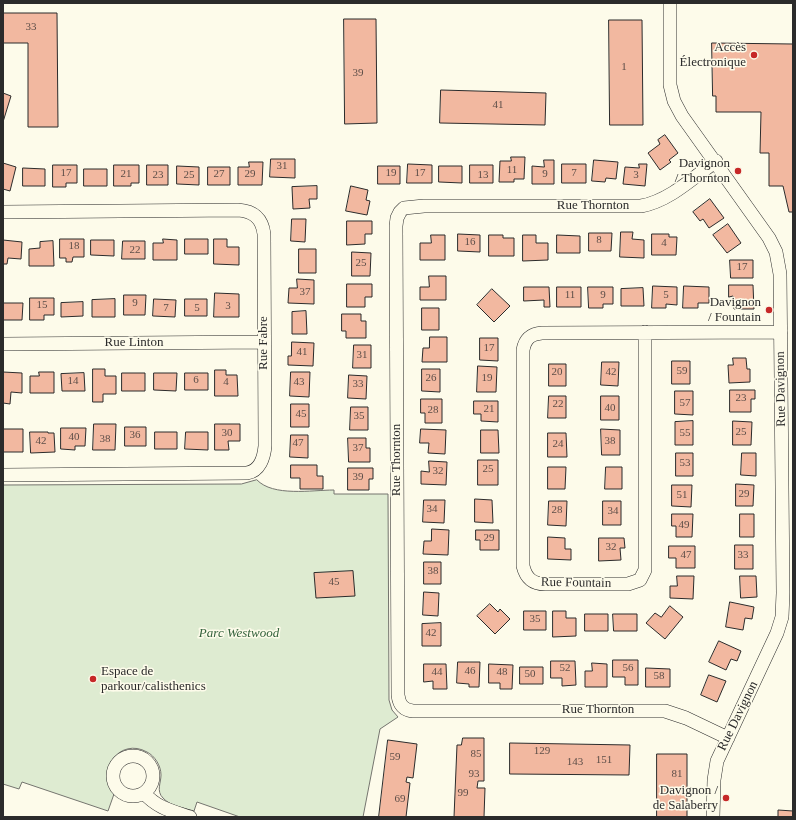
<!DOCTYPE html>
<meta charset="utf-8">
<style>
body{margin:0}
#map{position:relative;width:796px;height:820px;overflow:hidden;background:#fdfbea;font-family:"Times New Roman",serif}
canvas{display:block}
.frame{position:absolute;inset:0;border:4px solid #2b2b2b;pointer-events:none}
</style>
<div id="map">
<canvas width="796" height="820"></canvas>
<div class="frame"></div>
</div>
<script>
const c = document.querySelector('canvas').getContext('2d');
c.lineJoin = 'round';
function fillPath(path, color) { c.fillStyle = color; c.fill(path, 'evenodd'); }
function strokePath(path, color, width, dash) { c.strokeStyle = color; c.lineWidth = width; c.lineCap = dash ? 'butt' : 'round'; c.setLineDash(dash || []); c.stroke(path); }
function drawText(font, color, halo, rows, align = 'center') {
  c.font = font + ' "Times New Roman",serif'; c.lineWidth = 3; c.setLineDash([]); c.textBaseline = 'middle'; c.strokeStyle = halo; c.fillStyle = color; for (const [text, x, y, turn = 0] of rows) {
    c.save(); c.translate(x, y); c.rotate((+turn || 0) * Math.PI / 180); c.textAlign = isNaN(turn) ? turn : align; if (halo) c.strokeText(text, 0, 0); c.fillText(text, 0, 0); c.restore();
  }
}
const green = new Path2D(`
 M257,480C273,497 312,490 334,490V494H388L389,700L392,710L398,717L380,729L363,817H240L197,802L194,811C184,808 170,806 163,798C156,791 161,783 161,775C161,766 155,756 147,752C120,737 95,770 114,794L108,811L22,782L19,789L3,784V485L241,484Z`);
fillPath(green, '#deebd1');
strokePath(green, '#74746e', 1);
const building = new Path2D(`
 M3,13H57L58,127H28V43H3Z
 M344,19H376L377,123L345,124Z
 M609,20H642L643,125H610Z
 M712,43L793,44V212H789L783,186H769V153H760L761,112H716V96H713Z
 M441,90L546,93L545,125L440,123Z
 M3,93L11,96L3,122Z
 M665,135L678,153L669,160L671,162L660,170L648,153L660,144L658,140Z
 M511,157H525L524,179H514V182H499L500,161H511Z
 M271,159H295V178L270,177Z
 M544,160H554V184H532V166L544,167Z
 M594,160L618,162L616,179L606,178L605,182L592,181Z
 M249,162H263L262,185H238V167H249Z
 M3,163L16,167L10,191L3,189Z
 M408,164L432,165V183H407Z
 M562,164H586V183H562Z
 M639,164H647L645,186L623,184L625,167L639,168Z
 M53,165H77V183H66V187H53Z
 M114,165H139V183H131V186H114Z
 M147,165H168V185H147Z
 M470,165H493V183H470Z
 M177,166L199,167V185L177,184Z
 M378,166H400V184H378Z
 M439,166H462V183L439,182Z
 M208,167H230V185H208Z
 M23,168L45,169V186H23Z
 M84,169H107V186H84Z
 M317,186V199H309L310,208L293,209L292,187Z
 M351,186L368,190L366,200L370,201L367,215L346,211Z
 M710,199L724,218L709,228L703,219L700,221L693,212Z
 M292,219H306L305,242L291,241Z
 M347,221H372V234H365V244L347,245Z
 M728,224L741,243L727,253L713,235Z
 M621,232H633L632,239L644,240V258L620,257Z
 M589,233H612L611,251H589Z
 M458,234L480,235V252L458,251Z
 M652,234H669V237H677L676,255H652Z
 M431,235H445V260H420V243H431Z
 M489,235H503V238H514V256H489Z
 M523,235H536V243H548V260L523,261Z
 M557,235L580,236V253H557Z
 M60,239H84V257H73L72,262H66V258H60Z
 M163,239L177,240V260H153V243H163Z
 M185,239H208V254H185Z
 M214,239H227V247H239V265L214,264Z
 M3,240L22,242L21,259L8,258L7,264H3Z
 M91,240H114V256L91,255Z
 M53,241L54,266H29V249L40,248V242Z
 M123,241H145V259H122Z
 M299,249H316V273H299Z
 M352,252L371,253L370,276H352Z
 M730,260H753V278H731Z
 M429,276H446V300H420V287H429Z
 M297,279L314,280V304L288,303L289,288H297Z
 M347,284H372V297H365V307H347Z
 M729,285H753L754,309H734L733,296L729,297Z
 M653,286L677,287V305L666,304V308H652Z
 M684,286L709,287V303H698V308H683Z
 M524,287H549L550,307H544V300L524,301Z
 M557,287H581V307H557Z
 M588,287H613V304H603V308H589Z
 M643,288L644,306H621V289Z
 M492,289L510,306L494,322L477,305Z
 M215,293L239,294V317H214Z
 M124,295H146L145,315H124Z
 M30,298H54V315H44V320H30Z
 M115,299V317H92V300Z
 M154,299L176,300L175,317L153,316Z
 M185,299H207V316H185Z
 M83,302V316L61,317V303Z
 M3,303H23L22,320H3Z
 M422,308H439V330H422Z
 M306,311L307,334H292V312Z
 M342,314H361V321H366V338H346V331H342Z
 M430,337H447V362H422L423,348H429Z
 M480,338H498V361L480,360Z
 M292,342L314,343L313,366L288,365V356H291Z
 M354,345H371V368H353Z
 M733,358H746L747,369H750V382L729,383L728,365H733Z
 M672,361H690V384H672Z
 M602,362H619L618,386L601,385Z
 M549,364H566V386H549Z
 M478,366L497,367L496,392H477Z
 M93,369H105V376H116V394H103V402H93Z
 M422,369H440V392L422,391Z
 M215,370H226V375H237L238,396H215Z
 M3,372L22,373V393L11,392L10,404L3,403Z
 M39,372H54V393H30V376H39Z
 M291,372H310L309,397L290,396Z
 M84,373L85,391H62L61,374Z
 M122,373H145V391H122Z
 M154,373H177L176,391L154,390Z
 M185,373H208V390H185Z
 M349,375L367,376L366,399L348,398Z
 M730,390H755V399H751V412H730Z
 M675,391H693V415L675,414Z
 M549,396H566V418H548Z
 M601,396H619V420H601Z
 M421,399H442V423H425V413H421Z
 M474,401H498V422L481,421V414H474Z
 M291,404H309V427H291Z
 M351,407H368V430H350Z
 M693,421V445H675V422Z
 M733,421L752,422L751,445H733Z
 M94,424H116L115,450H93Z
 M215,424H240V441H228L229,450H215Z
 M125,427H146V446H125Z
 M61,428H86L85,446H75V450L61,449Z
 M3,429H23V452H3Z
 M421,429L446,430L445,454L428,453L429,443H420Z
 M601,429L620,430V455H602Z
 M481,430H498L499,453H481Z
 M30,432H48V433H54L55,452L31,453Z
 M155,432H177V449H155Z
 M186,432H208V450L185,449Z
 M548,433H566L567,457H548Z
 M291,435H308V458L290,457Z
 M348,438H366V448H370V462H349Z
 M676,453H693V476H676Z
 M742,453H756V476L741,475Z
 M478,460H498V485H478Z
 M429,461L447,462L446,485L421,484V471L429,472Z
 M291,465H317V476H323V489H300V478H291Z
 M548,467H566L565,489H548Z
 M606,467H622V489H605Z
 M348,468H373V479H369V490H348Z
 M736,484L754,485L753,506H736Z
 M672,485H692L691,507L672,506Z
 M475,499L492,500L493,523L475,522Z
 M424,500H445L444,523L423,522Z
 M549,501H567L566,526L548,525Z
 M603,501H621V525H603Z
 M672,514H693L692,537H676V526H672Z
 M740,514H754V537H740Z
 M432,529L449,530L448,555L423,554L424,541H431Z
 M476,530H499V550H480V540H476Z
 M548,537L565,538V549H571V560L548,559Z
 M599,538H624L625,548H620L621,560L599,561Z
 M735,545H753V569H735Z
 M669,546H695V568H676V558H669Z
 M424,562H441V584H424Z
 M353,571L355,596L316,598L314,573Z
 M677,576H694L693,599L670,598V586H677Z
 M740,576H756L757,597L741,598Z
 M424,592L439,593L438,616L423,615Z
 M730,602L754,607L752,619L745,618L743,630L726,627Z
 M490,604L498,612L500,609L510,619L495,634L477,616Z
 M670,606L683,617L665,639L646,623L655,613L661,617Z
 M524,611H546V630H524Z
 M553,611H566V618H576V636L553,637Z
 M585,614H608V631H585Z
 M613,614H637V631H614Z
 M441,623V646H422V624Z
 M719,641L741,651L737,661L731,659L726,670L709,662Z
 M613,660H638V685H625V677H613Z
 M551,661H575L576,685L562,686V678H551Z
 M458,662H480L479,687H469V684L457,683Z
 M592,663L607,664V687H585V671H592Z
 M424,664H446L447,689H433V681L424,682Z
 M489,664L513,665L512,689H500V683H489Z
 M520,667H543V684H520Z
 M646,668L670,669V687H646Z
 M709,675L726,681L717,702L701,695Z
 M463,738H484V781H478L477,788H485L484,817H454L457,745H461Z
 M388,740L417,744L413,778L407,777L406,782L410,783L406,817H379Z
 M510,743L630,745L629,775L510,774Z
 M657,754H687V817H657Z
 M793,800V817H778V810L793,811Z`);
fillPath(building, '#f2b8a0');
strokePath(building, '#2b2b2b', 1);
const minor = new Path2D(`
 M670,3V85L674,101L682,116L769,238L776,252L780,274L783,593L782,617L777,633L717,761L714,780L713,817
 M716,161C693,178 669,201 641,206H424L404,208L400,212L397,218L396,226L398,695C399,704 403,710 413,711H665L686,718L728,738
 M3,212L238,210C253,211 262,218 264,234L265,446C264,457 260,471 247,473L3,475
 M645,332V570L640,580L628,584H545C532,584 526,578 523,566V350C525,339 530,334 542,333L781,332
 M3,344L264,342
 M113 776a20 20 0 1 1 40 0a20 20 0 1 1-40 0Z
 M144,793C157,808 172,811 190,817`);
strokePath(minor, '#2b2b2b', 14);
strokePath(minor, '#fdfbea', 13);
for (const [x, y, r, color] of [
 [754,55,4,"#c62828"],
 [738,171,4,"#c62828"],
 [769,310,4,"#c62828"],
 [93,679,4,"#c62828"],
 [726,798,4,"#c62828"]
]) { const dot = new Path2D(); dot.arc(x, y, r, 0, 2 * Math.PI); c.fillStyle = color; c.fill(dot); strokePath(dot, '#fdfbea', 1.5); }
drawText('11px', '#5d4e48', null, [
 ["33",31,27],
 ["1",624,67],
 ["39",358,73],
 ["41",498,105],
 ["31",282,166],
 ["11",512,170],
 ["17",66,173],
 ["19",391,173],
 ["17",420,173],
 ["7",574,173],
 ["21",126,174],
 ["27",219,174],
 ["29",250,174],
 ["9",545,174],
 ["23",158,175],
 ["25",189,175],
 ["13",483,175],
 ["3",636,175],
 ["8",599,240],
 ["16",470,242],
 ["4",664,243],
 ["18",74,246],
 ["22",135,250],
 ["25",361,263],
 ["17",742,267],
 ["37",305,292],
 ["11",570,295],
 ["9",603,295],
 ["5",666,295],
 ["9",135,303],
 ["15",42,305],
 ["3",228,306],
 ["7",166,308],
 ["5",197,308],
 ["17",489,348],
 ["41",302,352],
 ["31",362,355],
 ["59",682,371],
 ["20",557,372],
 ["42",611,372],
 ["26",431,378],
 ["19",487,378],
 ["6",196,380],
 ["14",73,381],
 ["4",226,382],
 ["43",299,382],
 ["33",358,384],
 ["23",741,398],
 ["57",685,403],
 ["22",558,404],
 ["40",610,408],
 ["21",489,409],
 ["28",433,410],
 ["45",301,414],
 ["35",359,416],
 ["25",741,432],
 ["30",227,433],
 ["55",685,433],
 ["36",135,435],
 ["40",74,437],
 ["38",105,439],
 ["42",41,441],
 ["38",610,441],
 ["47",298,443],
 ["24",558,444],
 ["37",358,448],
 ["53",685,463],
 ["25",488,469],
 ["32",438,471],
 ["39",358,477],
 ["29",744,494],
 ["51",682,495],
 ["34",432,509],
 ["28",557,510],
 ["34",613,511],
 ["49",684,525],
 ["29",489,538],
 ["32",611,547],
 ["47",686,555],
 ["33",743,555],
 ["38",433,571],
 ["45",334,582],
 ["35",535,619],
 ["42",431,633],
 ["52",565,668],
 ["56",628,668],
 ["46",470,671],
 ["44",437,672],
 ["48",502,672],
 ["50",530,674],
 ["58",659,676],
 ["129",542,751],
 ["85",476,754],
 ["59",395,757],
 ["151",604,760],
 ["143",575,762],
 ["93",474,774],
 ["81",677,774],
 ["99",463,793],
 ["69",400,799]
]);
drawText('13px', '#2b2b2b', '#fdfbea', [
 ["Accès",746,48],
 ["Électronique",746,63],
 ["Davignon",730,164],
 ["/ Thornton",730,179],
 ["Davignon",761,303],
 ["/ Fountain",761,318],
 ["Espace de",101,672,"left"],
 ["parkour/calisthenics",101,687,"left"],
 ["Davignon /",718,791],
 ["de Salaberry",718,806]
], 'right');
drawText('13px', '#2b2b2b', '#fdfbea', [
 ["Rue Thornton",593,206],
 ["Rue Linton",134,343],
 ["Rue Fabre",264,343,-90],
 ["Rue Davignon",781,389,-91],
 ["Rue Thornton",397,460,-90],
 ["Rue Fountain",576,583,1],
 ["Rue Thornton",598,710],
 ["Rue Davignon",738,716,-64]
]);
drawText('italic 13px', '#34623c', '#fdfbea', [
 ["Parc Westwood",239,634]
]);
</script>
